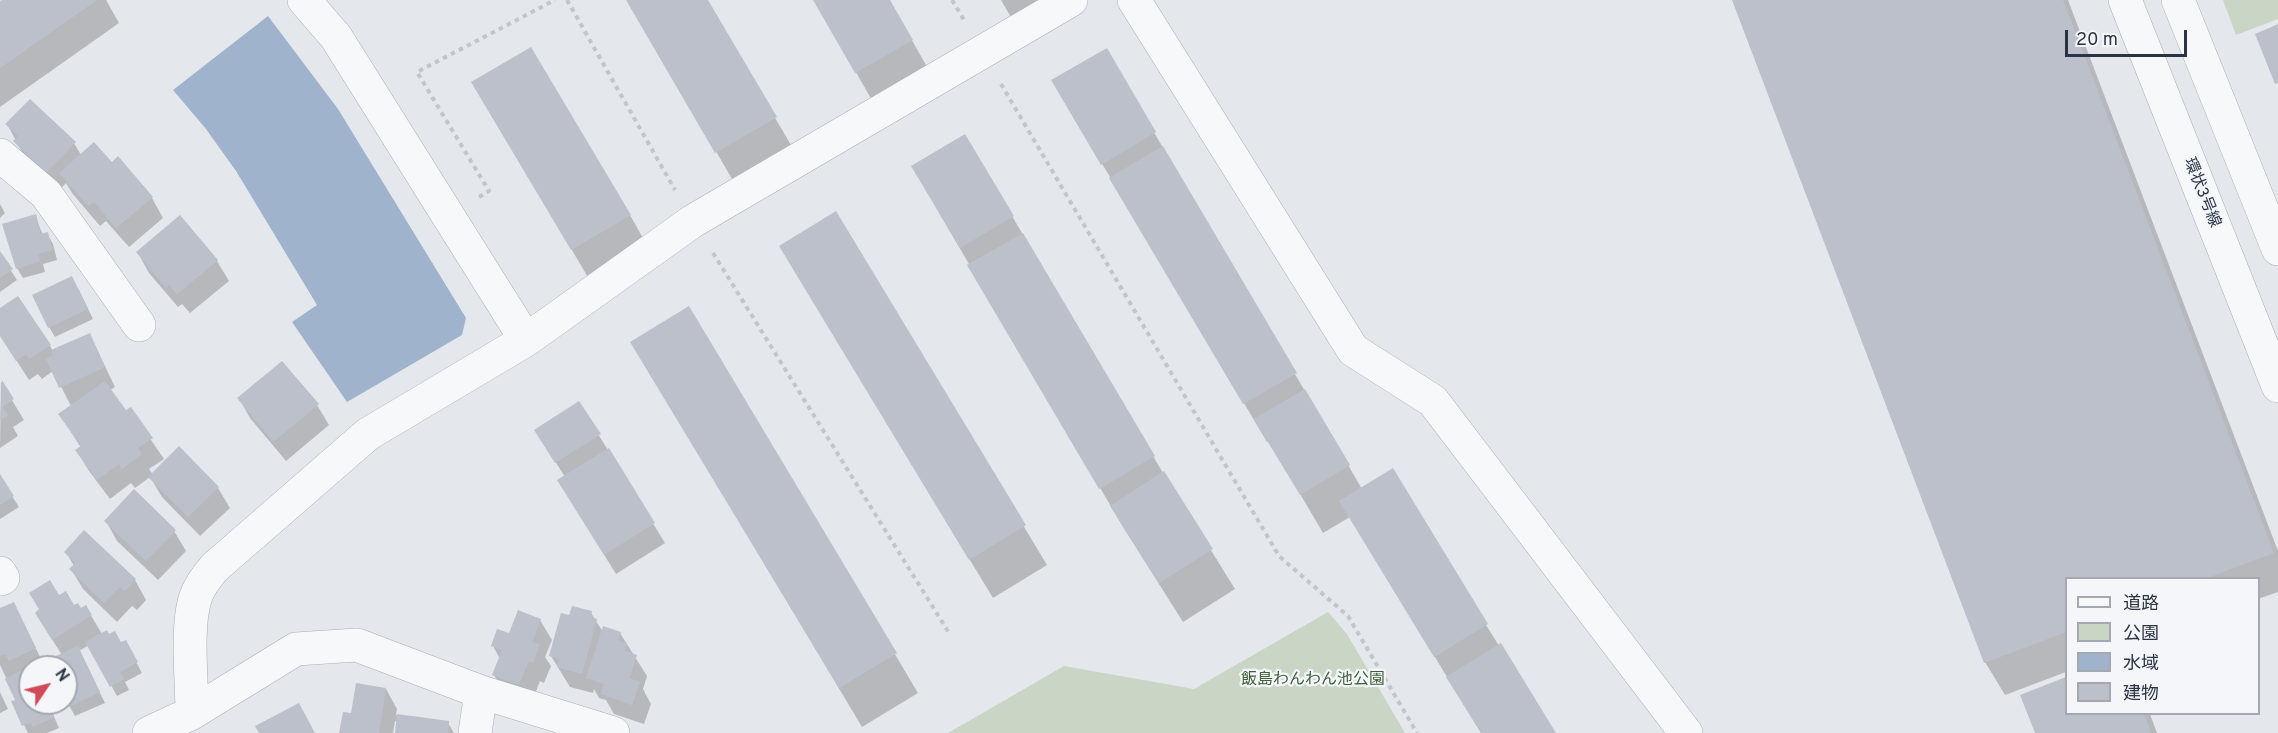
<!DOCTYPE html>
<meta charset="utf-8">
<style>
body{margin:0}
#map{position:relative;width:2278px;height:733px;overflow:hidden;background:#e4e7ec;font-family:Overpass,"Noto Sans JP",sans-serif}
canvas{display:block}
.legend{position:absolute;left:2065px;top:577px;width:195px;height:138px;box-sizing:border-box;background:#f4f6f9;border:2px solid #a4a8b1;margin:0;padding:8px 10px;list-style:none;font-size:18px;color:#2b3445}
.legend li{display:flex;align-items:center;gap:12px;height:30px}
.legend b{width:30px;border:2px solid #a4a8b1}
.north{position:absolute;left:18px;top:655px;width:60px;height:60px;box-sizing:border-box;background:#f4f6f9;border:2px solid #a4a8b1;border-radius:50%;rotate:55deg;font-size:16px;font-weight:700;line-height:24px;text-align:center;color:#2b3445}
.north::after{content:'';display:block;margin:auto;width:21px;height:27px;background:#d1495b;clip-path:polygon(50% 0,100% 100%,50% 72%,0 100%)}
.scale{position:absolute;left:2065px;top:30px;width:122px;height:27px;box-sizing:border-box;border:3px solid #2b3445;border-top:0;padding-left:8px;font-size:18px;line-height:21px;white-space:nowrap;color:#2b3445;-webkit-text-stroke:4px #f4f6f9;paint-order:stroke}
</style>
<div id="map">
<canvas width="2278" height="733"></canvas>
<ul class="legend">
<li><b style="height:8px;background:#f7f8fa"></b>道路</li>
<li><b style="height:16px;background:#c9d6c5"></b>公園</li>
<li><b style="height:16px;background:#9fb4cc"></b>水域</li>
<li><b style="height:16px;background:#bbc0ca"></b>建物</li>
</ul>
<div class="north">N</div>
<div class="scale">20 m</div>
</div>
<script>
const c = document.querySelector('canvas').getContext('2d');
c.lineJoin = 'round';
function fillPath(path, color) { c.fillStyle = color; c.fill(path, 'evenodd'); }
function strokePath(path, color, width, dash) { c.strokeStyle = color; c.lineWidth = width; c.lineCap = dash ? 'butt' : 'round'; c.setLineDash(dash || []); c.stroke(path); }
function drawText(font, color, halo, rows, align = 'center') {
  c.font = font + ' Overpass,"Noto Sans JP",sans-serif'; c.lineWidth = 4.5; c.setLineDash([]); c.textBaseline = 'middle'; c.strokeStyle = halo; c.fillStyle = color; for (const [text, x, y, turn = 0] of rows) {
    c.save(); c.translate(x, y); c.rotate((+turn || 0) * Math.PI / 180); c.textAlign = isNaN(turn) ? turn : align; if (halo) c.strokeText(text, 0, 0); c.fillText(text, 0, 0); c.restore();
  }
}
fillPath(new Path2D(`
 M2223,0H2278V19L2236,35Z
 M1328,612L1347,634L1405,733H948L1064,666L1194,689Z`), '#c9d6c5');
fillPath(new Path2D(`
 M268,16L338,109L466,318L462,335L347,402L292,322L317,305L236,171L206,129L173,90Z`), '#9fb4cc');
fillPath(new Path2D(`
 M4,0H106L119,23L0,107V3Z
 M628,0H706L798,157L739,191Z
 M815,0H889L934,79L878,111Z
 M1001,0H1079L1020,33Z
 M1733,0H2068L2278,551V592L2258,599V578H2066V672L2005,695L1985,662Z
 M1106,50L1362,489L1486,625L1554,733H1481L1350,517L1323,533L1269,441L1267,442L1053,81Z
 M496,122L630,215L652,254L595,289Z
 M7,124L74,143L81,155L111,164L118,158L152,198L163,218L129,247L106,221L100,226L72,193L66,183L58,192L27,161Z
 M965,136L1163,473L1235,589L1183,622L1123,527L935,206Z
 M0,204L5,213L0,218Z
 M835,213L1047,565L993,598L803,285Z
 M35,216L43,235L47,234L53,244L57,260L43,264L45,272L23,278L17,268Z
 M180,217L217,261L229,281L190,313L182,304L178,307L149,273L138,253Z
 M0,254L17,280L0,292Z
 M78,288L93,319L55,337L49,327Z
 M689,308L918,693L862,727L655,381Z
 M0,310L50,346L53,351L90,335L115,387L110,390L126,412L130,409L164,459L149,469L153,475L218,488L230,508L200,536L162,497L150,477L135,488L131,483L110,499L89,471L77,451L81,448L60,414L71,406L53,371L42,379L38,374L29,380L0,335Z
 M1,382L24,420L13,427L18,436L0,448Z
 M239,398L317,405L329,425L286,461L250,418Z
 M579,403L665,543L616,574L571,501L565,477L548,450Z
 M0,477L19,507L0,519Z
 M106,521L174,531L186,551L158,580L117,541Z
 M66,552L135,580L146,600L137,610L132,606L117,622L83,589L71,569L74,566Z
 M59,597L81,610L86,607L102,634L131,652L142,673L125,682L129,690L117,696L89,645L79,651L105,703L75,716L66,700V667H50L62,655L48,633Z
 M14,604L45,667H30V703H48L59,728L47,733H28L13,702L17,701L0,665V608Z
 M591,613L603,632L620,633L647,676L643,689L651,704L644,724L614,714L606,700L599,698L594,689L593,693L570,687L551,656L570,617Z
 M540,620L552,640L545,657L551,666L544,683L540,681L531,704L506,695L494,675L500,659L493,646Z
 M2066,678V714H2150L2157,733H2037L2022,695Z
 M386,689L397,709L396,715L448,723L454,733H396L398,722L395,721L393,733H341L352,715Z
 M0,692L8,709L0,713Z`), '#0003');
fillPath(new Path2D(`
 M2,0H97L0,68V1Z
 M626,0H708L777,117L715,153Z
 M813,0H890L913,40L855,73Z
 M1732,0H2063L2274,553L2207,578H2066V632L1984,663Z
 M2278,24V83L2275,84L2255,34Z
 M531,47L631,215L571,250L471,82Z
 M1107,48L1156,132L1101,165L1051,80Z
 M30,99L76,142L46,173L13,141L18,136L5,124Z
 M965,134L1014,216L960,248L911,166Z
 M94,142L112,162L118,156L153,197L116,228L94,202L88,206L59,173Z
 M1163,146L1297,373L1243,404L1109,178Z
 M836,211L1026,525L969,560L779,246Z
 M36,214L41,234L48,232L52,250L38,254L40,261L16,269L2,224Z
 M180,215L218,260L177,294L169,285L166,288L136,252Z
 M1023,233L1155,456L1099,489L967,265Z
 M0,251L13,269L0,278Z
 M72,276L88,309L48,328L32,295Z
 M18,296L51,345L29,359L26,354L16,361L0,336V308Z
 M689,306L897,653L839,688L630,342Z
 M90,333L105,367L59,388L46,359L53,355L51,350Z
 M282,361L319,404L273,442L237,398Z
 M2,380L14,399L2,407L8,415L0,420Z
 M105,381L126,410L131,407L153,438L138,448L142,454L122,469L119,464L97,480L75,450L81,446L58,414Z
 M1305,389L1350,465L1300,495L1254,419Z
 M579,401L601,434L555,463L534,430Z
 M179,446L219,487L188,517L148,477Z
 M609,448L655,523L604,555L557,480Z
 M1393,468L1488,624L1434,657L1339,501Z
 M1164,471L1213,549L1159,583L1110,506Z
 M0,474L14,496L0,505Z
 M134,489L176,530L146,561L104,521Z
 M84,530L136,579L125,591L120,587L104,603L69,569L75,563L64,552Z
 M50,580L59,595L66,591L74,605L78,603L81,608L86,605L92,615L52,640L35,613L39,609L29,593Z
 M14,602L36,648L9,661L5,654L0,656V608Z
 M572,606L592,611L591,617L597,619L582,674L557,667L559,659L549,656L561,613L569,615Z
 M518,610L541,619L532,642L540,644L533,663L528,662L519,685L492,675L502,650L491,646L497,629L509,633Z
 M603,626L621,632L618,640L627,644L625,651L637,655L629,678L640,682L632,705L601,694L604,684L586,678Z
 M107,630L109,634L115,631L121,642L126,640L138,662L120,672L124,679L110,687L85,642Z
 M1501,643L1556,733H1481L1446,677Z
 M78,646L100,692L68,707L66,703V667H48L45,661Z
 M22,670L25,677L30,675V703H48L54,717L33,727L30,723L22,726L11,701L15,700L5,679Z
 M2066,677V714H2144L2151,733H2035L2020,695Z
 M356,683L386,688L379,733H339L343,712L351,713Z
 M299,703L315,733H259L255,726Z
 M397,714L449,721L448,733H395Z`), '#bbc0ca');
const minor = new Path2D(`
 M304,0L336,37L526,340
 M1134,0L1353,350L1433,401L1686,733
 M2125,0L2278,386
 M2178,0L2278,249
 M0,155L46,194L139,325
 M0,573L3,578L0,579
 M481,692L613,733
 M192,713C192,681 186,629 195,599C199,586 206,577 215,567L368,434L526,340L693,221L1071,0
 M149,733L192,713L296,649L357,645L481,692L475,733`);
strokePath(minor, '#a9aeb7', 34);
strokePath(new Path2D(`
 M567,0L675,190
 M952,0L964,20
 M1001,84L1279,556L1348,616L1417,733
 M479,197L489,191L417,72L555,0
 M713,253L949,633`), '#c2c5cb', 4, [4.5, 4.5]);
strokePath(minor, '#f7f8fa', 33);
drawText('16px', '#2b3445', '#f4f6f9', [
 ["環状3号線",2201,193,68]
]);
drawText('16px', '#3f6138', '#f4f6f9', [
 ["飯島わんわん池公園",1313,681]
]);
</script>
